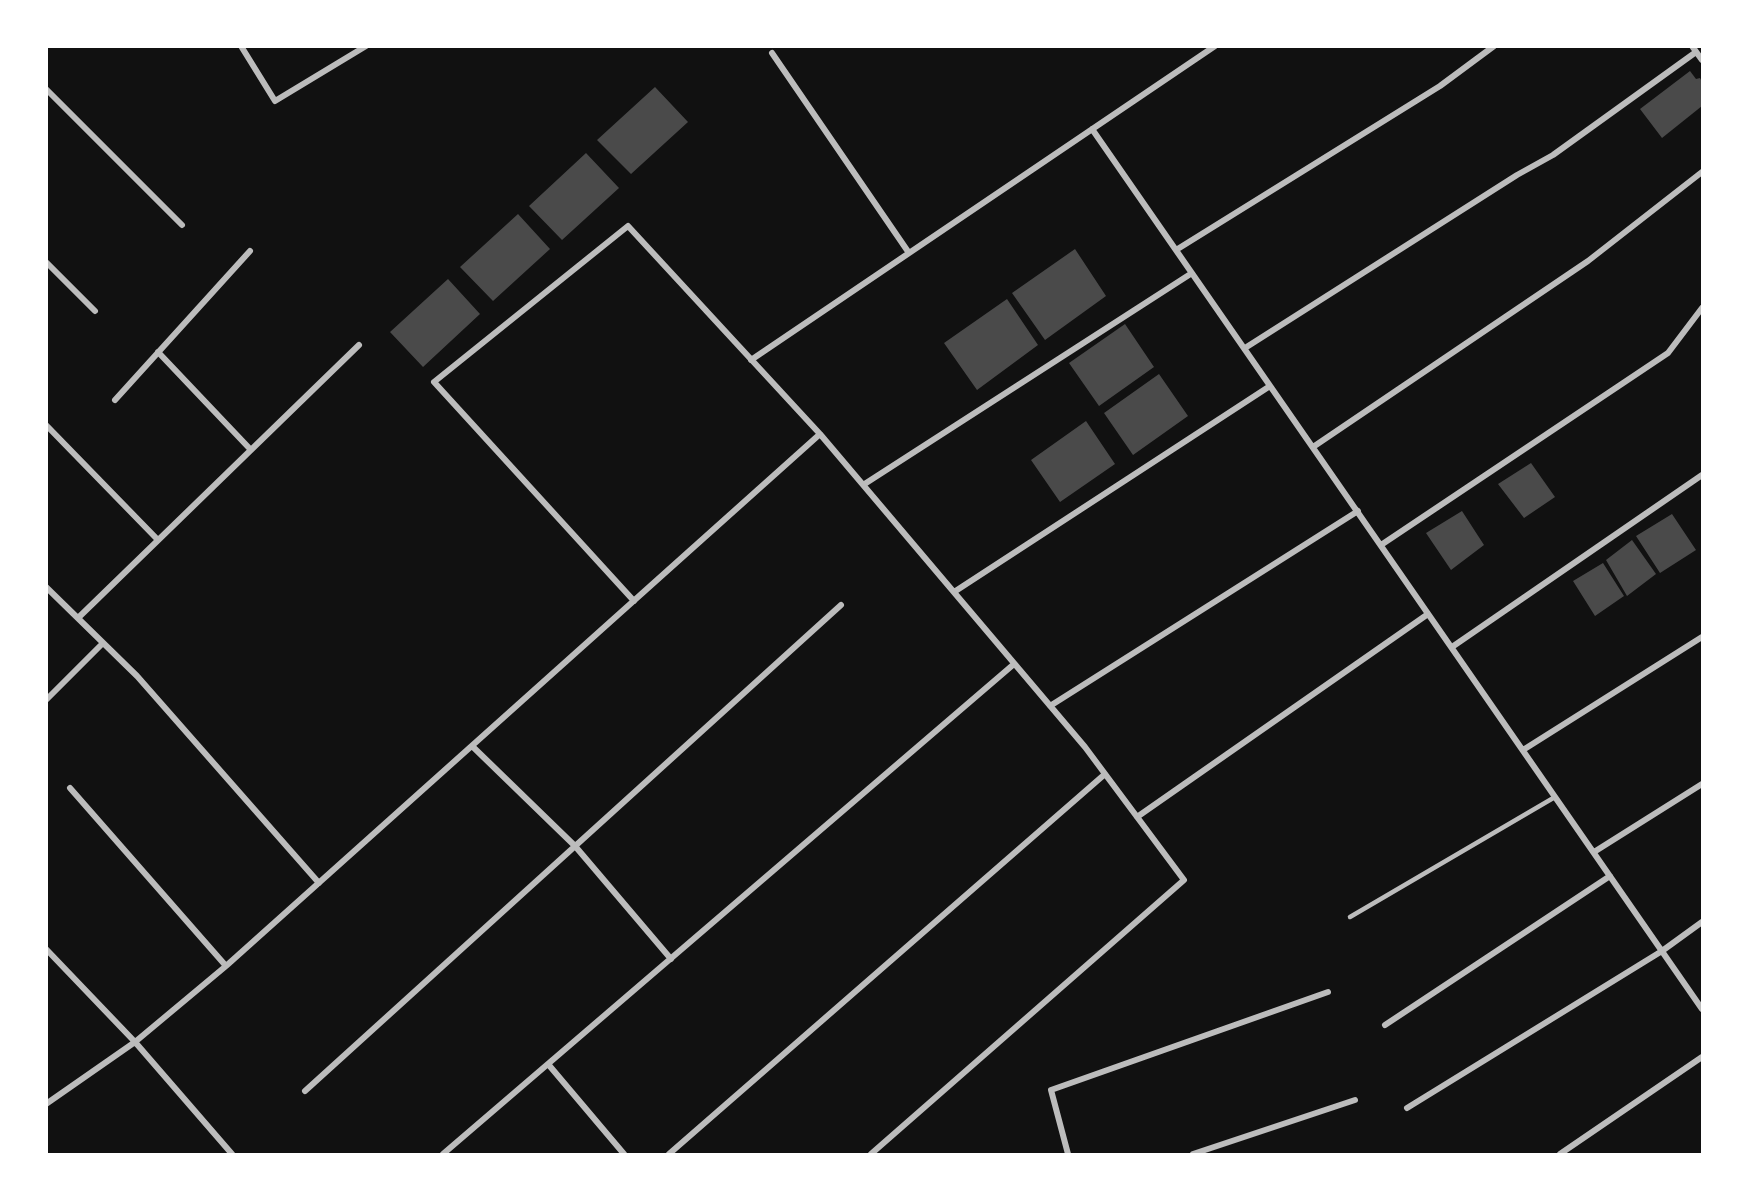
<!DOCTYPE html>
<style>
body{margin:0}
#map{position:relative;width:1749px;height:1201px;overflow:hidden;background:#111;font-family:Figtree,sans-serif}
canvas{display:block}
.frame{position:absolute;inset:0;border:48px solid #fff;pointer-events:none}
</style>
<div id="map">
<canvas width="1749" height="1201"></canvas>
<div class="frame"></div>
</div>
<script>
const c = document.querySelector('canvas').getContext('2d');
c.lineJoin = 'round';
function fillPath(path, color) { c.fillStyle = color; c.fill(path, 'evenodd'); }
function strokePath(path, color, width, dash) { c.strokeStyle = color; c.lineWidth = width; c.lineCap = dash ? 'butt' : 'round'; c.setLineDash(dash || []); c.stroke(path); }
fillPath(new Path2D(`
 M1690,71L1696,79L1700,78L1702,82V106L1662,138L1640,109Z
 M655,87L688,122L631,174L597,140Z
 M586,153L619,188L562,240L529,206Z
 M518,214L550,249L493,301L460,267Z
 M1075,249L1106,296L1045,340L1012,293Z
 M448,279L480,314L423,367L390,332Z
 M1007,299L1038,345L977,390L944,343Z
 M1125,324L1154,367L1099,406L1069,363Z
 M1159,374L1188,416L1133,455L1104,413Z
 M1086,421L1115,464L1060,502L1031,460Z
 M1531,463L1555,497L1524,518L1498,484Z
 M1462,511L1484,545L1451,570L1426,533Z
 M1672,514L1696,550L1660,573L1636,536Z
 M1632,540L1656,574L1627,596L1606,560Z
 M1603,563L1624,596L1595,616L1573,581Z`), '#4a4a4a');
strokePath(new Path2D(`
 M1350,917L1555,797`), '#bcbcbc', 4.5);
strokePath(new Path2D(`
 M241,46L275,101L366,46
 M1692,46L1702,60
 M772,53L909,253
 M46,89L182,225
 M1092,129L1702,1009
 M1176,250L1440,86L1494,46
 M46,262L95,311
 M1245,348L1517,175L1553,155L1696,52
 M158,352L251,450
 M751,360L1215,46
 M115,400L250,251
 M46,425L158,540
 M1313,447L1588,261L1702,172
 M863,485L1192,273
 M1381,545L1668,353L1702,308
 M46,587L137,676L319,883
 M954,592L1270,386
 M634,601L434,382L628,226L820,434L1085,747L1184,880L871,1154
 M78,618L359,345
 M1452,647L1702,475
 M46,700L103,643
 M1050,706L1358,511
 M472,746L575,846L671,959
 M1523,750L1702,637
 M70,788L226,966
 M1137,817L1428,614
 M1594,852L1702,784
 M46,949L135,1042L232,1154
 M1385,1025L1610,876
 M548,1064L624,1154
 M305,1091L841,605
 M46,1104L135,1042L226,966L820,434
 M1407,1108L1662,951L1702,922
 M443,1154L1014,664
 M669,1154L1105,774
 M1068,1154L1051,1090L1328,992
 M1193,1154L1355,1100
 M1560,1154L1702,1057`), '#bcbcbc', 6);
</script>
